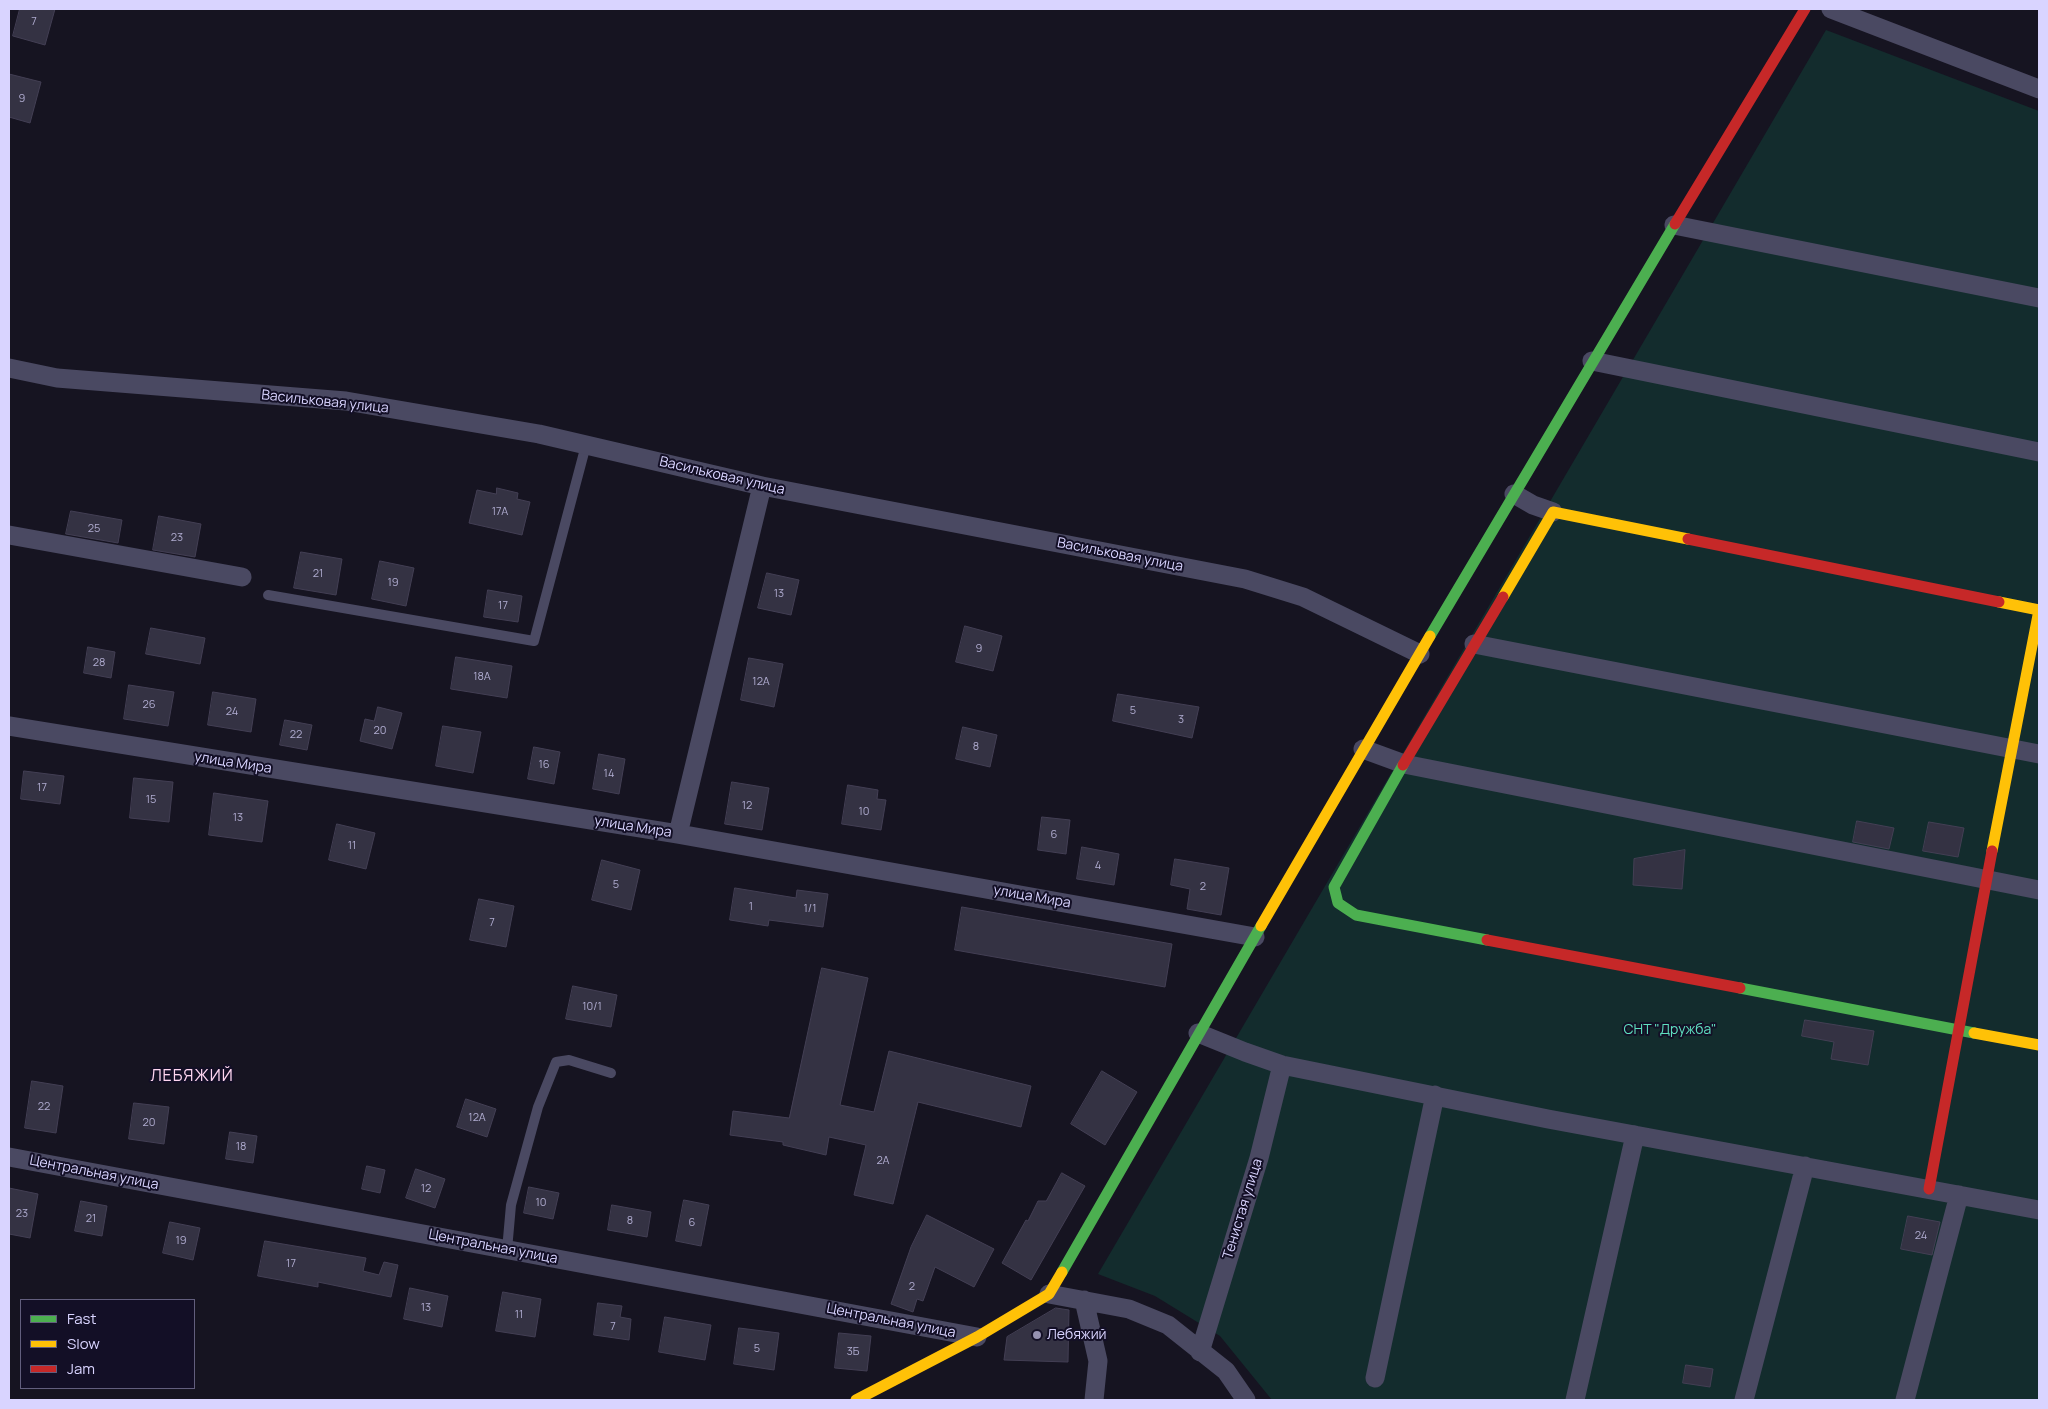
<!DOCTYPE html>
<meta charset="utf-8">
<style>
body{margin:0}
#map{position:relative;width:2048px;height:1409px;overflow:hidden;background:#161421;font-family:Manrope,sans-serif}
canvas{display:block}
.frame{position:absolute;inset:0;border:10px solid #d9d4ff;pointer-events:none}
.legend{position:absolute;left:20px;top:1299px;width:175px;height:90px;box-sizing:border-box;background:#130f26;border:1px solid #625e7d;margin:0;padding:6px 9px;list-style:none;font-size:15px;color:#d9d4ff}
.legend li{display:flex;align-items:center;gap:10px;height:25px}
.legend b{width:25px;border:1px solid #625e7d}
</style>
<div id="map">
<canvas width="2048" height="1409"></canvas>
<div class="frame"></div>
<ul class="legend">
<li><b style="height:6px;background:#4caf50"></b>Fast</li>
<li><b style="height:6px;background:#ffc107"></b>Slow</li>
<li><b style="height:6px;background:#c62828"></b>Jam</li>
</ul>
</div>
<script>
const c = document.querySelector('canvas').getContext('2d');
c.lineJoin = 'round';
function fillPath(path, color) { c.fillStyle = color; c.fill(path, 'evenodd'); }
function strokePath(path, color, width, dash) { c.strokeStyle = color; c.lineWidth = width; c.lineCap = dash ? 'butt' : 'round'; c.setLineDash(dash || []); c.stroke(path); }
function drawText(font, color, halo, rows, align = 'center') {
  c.font = font + ' Manrope,sans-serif'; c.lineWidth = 4; c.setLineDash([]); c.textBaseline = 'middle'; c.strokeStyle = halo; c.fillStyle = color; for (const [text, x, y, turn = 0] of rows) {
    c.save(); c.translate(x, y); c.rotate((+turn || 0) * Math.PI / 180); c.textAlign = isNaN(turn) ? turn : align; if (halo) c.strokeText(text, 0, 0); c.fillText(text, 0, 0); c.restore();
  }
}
fillPath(new Path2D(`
 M1826,30L2039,111V1400H1272L1220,1336L1155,1296L1098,1274Z`), '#132c2d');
const building = new Path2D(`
 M20,9H55L45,45L13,36Z
 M9,74L41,82L30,123L9,117Z
 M497,488L518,493L517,499L530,502L522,535L469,523L477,490L496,494Z
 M71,511L122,520L118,543L66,534Z
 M159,516L201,524L195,557L153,550Z
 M301,552L342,559L336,595L294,588Z
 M380,561L414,568L406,606L372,599Z
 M767,573L799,580L791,615L758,608Z
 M488,590L522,596L518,622L484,617Z
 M965,626L1002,636L993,671L956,662Z
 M151,628L205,638L200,664L146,654Z
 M88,647L115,652L111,678L84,673Z
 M456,657L512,666L507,698L451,689Z
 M749,658L783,664L774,707L741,700Z
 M129,685L174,692L168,726L124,719Z
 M213,692L256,699L251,732L208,725Z
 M1118,694L1199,707L1192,738L1113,721Z
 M378,707L402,713L392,749L360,741L365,719L374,721Z
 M285,720L312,725L307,750L280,745Z
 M443,726L481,732L473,773L436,766Z
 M963,727L997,735L990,767L956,759Z
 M534,747L560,752L554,784L528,779Z
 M599,754L625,759L619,794L593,789Z
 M24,771L64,776L60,804L21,799Z
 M134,778L173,782L169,822L130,818Z
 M732,782L769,788L762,830L725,824Z
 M848,785L878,790L877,799L886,800L881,830L842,824Z
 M214,793L268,801L262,842L209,835Z
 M1042,817L1070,820L1066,854L1038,850Z
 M1857,821L1894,828L1889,849L1853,842Z
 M1929,822L1964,828L1958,857L1923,851Z
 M337,824L375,833L366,869L329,860Z
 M1082,847L1119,854L1114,885L1077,879Z
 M1685,850L1682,889L1633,885L1634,859Z
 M1175,859L1229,868L1221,915L1187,909L1190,889L1171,885Z
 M602,860L640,870L631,910L592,900Z
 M735,888L796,898L797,890L828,894L823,927L769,920L768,926L730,920Z
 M479,899L514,906L506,947L470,940Z
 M962,907L1172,944L1165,987L955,950Z
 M822,968L868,978L840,1105L874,1112L889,1051L1031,1086L1021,1127L918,1102L893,1204L854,1195L866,1145L829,1137L826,1155L783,1145V1142L730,1135L733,1111L789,1118Z
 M573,986L617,995L611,1027L566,1019Z
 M1805,1020L1874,1031L1868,1065L1831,1059L1834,1042L1802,1036Z
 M1102,1071L1137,1092L1105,1145L1071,1124Z
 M32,1081L63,1086L56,1133L25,1128Z
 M466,1099L496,1109L487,1137L457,1127Z
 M134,1103L169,1107L164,1144L129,1139Z
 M230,1132L257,1136L253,1163L226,1159Z
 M367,1166L385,1170L380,1193L362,1189Z
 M416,1169L445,1179L435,1208L406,1198Z
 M1062,1173L1085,1186L1031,1280L1002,1263L1026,1220L1028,1221L1038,1201H1046Z
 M529,1187L559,1193L553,1219L524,1213Z
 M9,1188L38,1194L30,1238L9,1234Z
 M684,1200L709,1205L701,1246L676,1241Z
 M81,1201L107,1206L102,1236L75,1231Z
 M612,1205L651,1212L647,1237L608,1230Z
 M927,1215L994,1249L974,1287L935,1267L923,1301L917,1299L913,1312L891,1304L911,1247Z
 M1908,1216L1940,1222L1932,1255L1901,1249Z
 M170,1222L200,1228L193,1260L163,1253Z
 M265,1241L366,1258L363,1271L379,1275L384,1262L398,1265L391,1297L318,1282V1287L258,1276Z
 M410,1288L448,1296L442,1327L404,1319Z
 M503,1292L541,1299L535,1337L496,1331Z
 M598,1303L622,1306L620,1317L631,1319L629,1340L594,1335Z
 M1056,1308L1069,1310L1068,1362L1004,1360L1007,1337Z
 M665,1317L711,1325L705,1360L659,1352Z
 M739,1328L779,1333L774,1370L734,1364Z
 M839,1333L871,1336L867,1371L835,1368Z
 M1686,1365L1713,1369L1710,1387L1683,1383Z`);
fillPath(building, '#343243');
strokePath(building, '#433f54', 1);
strokePath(new Path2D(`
 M268,595L534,641L586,445
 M507,1250L511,1205L538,1107L556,1062L569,1060L611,1073`), '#4a4962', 10);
strokePath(new Path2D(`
 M1831,9L2039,89
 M1674,225L2039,298
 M1592,361L2039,452
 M9,368L57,378L346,401L539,434L762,486L1245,579L1303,597L1420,654
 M1514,494L1533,505L1553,512
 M9,535L242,577
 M1474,644L2039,754
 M9,726L678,834L1255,937
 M1363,749L1404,764L2039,890
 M678,834L762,486
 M1198,1033L1245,1052L1282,1065L1548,1119L2039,1210
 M9,1157L977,1337
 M1049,1294L1129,1309L1168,1325L1226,1371L1246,1400
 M1084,1300L1098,1361L1094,1400
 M1200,1352L1259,1158L1282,1065
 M1375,1378L1435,1095
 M1575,1400L1635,1135
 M1744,1400L1805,1166
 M1905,1400L1959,1195`), '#4a4962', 19);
strokePath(new Path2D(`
 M1430,636L1675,224
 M1403,765L1334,887L1338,903L1356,915L1487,940
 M1740,988L1974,1033
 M1062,1272L1261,926`), '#4caf50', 11);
strokePath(new Path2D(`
 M1503,597L1553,512L1688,539
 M1992,851L2039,610L1999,602
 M1261,926L1430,636
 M1974,1033L2039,1045
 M856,1400L977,1337L1049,1294L1062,1272`), '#ffc107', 11);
strokePath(new Path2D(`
 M1675,224L1805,9
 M1688,539L1999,602
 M1403,765L1503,597
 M1487,940L1740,988
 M1929,1189L1992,851`), '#c62828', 11);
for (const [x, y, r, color] of [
 [1037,1335,5,"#9591b1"]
]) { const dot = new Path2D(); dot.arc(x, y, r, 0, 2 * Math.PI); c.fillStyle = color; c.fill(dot); strokePath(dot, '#130f26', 2); }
drawText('11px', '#b0acd0', null, [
 ["7",34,22],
 ["9",22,99],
 ["17А",500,512],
 ["25",94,529],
 ["23",177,538],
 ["21",318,574],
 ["19",393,583],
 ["13",779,594],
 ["17",503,606],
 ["9",979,649],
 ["28",99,663],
 ["18А",482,677],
 ["12А",761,682],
 ["26",149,705],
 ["5",1133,711],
 ["24",232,712],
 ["3",1181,720],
 ["20",380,731],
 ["22",296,735],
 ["8",976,747],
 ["16",544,765],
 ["14",609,774],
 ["17",42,788],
 ["15",151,800],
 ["12",747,806],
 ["10",864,812],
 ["13",238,818],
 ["6",1054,835],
 ["11",352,846],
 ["4",1098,866],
 ["5",616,885],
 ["2",1203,887],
 ["1",751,907],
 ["1/1",810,909],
 ["7",492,923],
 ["10/1",592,1007],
 ["22",44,1107],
 ["12А",477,1118],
 ["20",149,1123],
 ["18",241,1147],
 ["2А",883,1161],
 ["12",426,1189],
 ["10",541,1203],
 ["23",22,1214],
 ["21",91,1219],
 ["8",630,1221],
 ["6",692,1223],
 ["24",1921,1236],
 ["19",181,1241],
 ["17",291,1264],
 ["2",912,1287],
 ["13",426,1308],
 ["11",519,1315],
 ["7",613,1327],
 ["5",757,1349],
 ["3Б",853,1352]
]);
drawText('14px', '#d9d4ff', '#130f26', [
 ["Васильковая улица",325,402,6],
 ["Васильковая улица",722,476,13],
 ["Васильковая улица",1120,555,11],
 ["улица Мира",233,763,9],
 ["улица Мира",633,827,9],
 ["улица Мира",1032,897,10],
 ["Центральная улица",94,1173,11],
 ["Тенистая улица",1243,1209,-73],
 ["Центральная улица",493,1247,11],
 ["Центральная улица",891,1321,11]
]);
drawText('14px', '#5fe0c0', '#130f26', [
 ["СНТ \"Дружба\"",1670,1030]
]);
drawText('14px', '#d9d4ff', '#130f26', [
 ["Лебяжий",1047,1335]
], 'left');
c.letterSpacing = '1px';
drawText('16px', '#ffd6f0', '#130f26', [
 ["ЛЕБЯЖИЙ",192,1077]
]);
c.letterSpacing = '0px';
</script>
